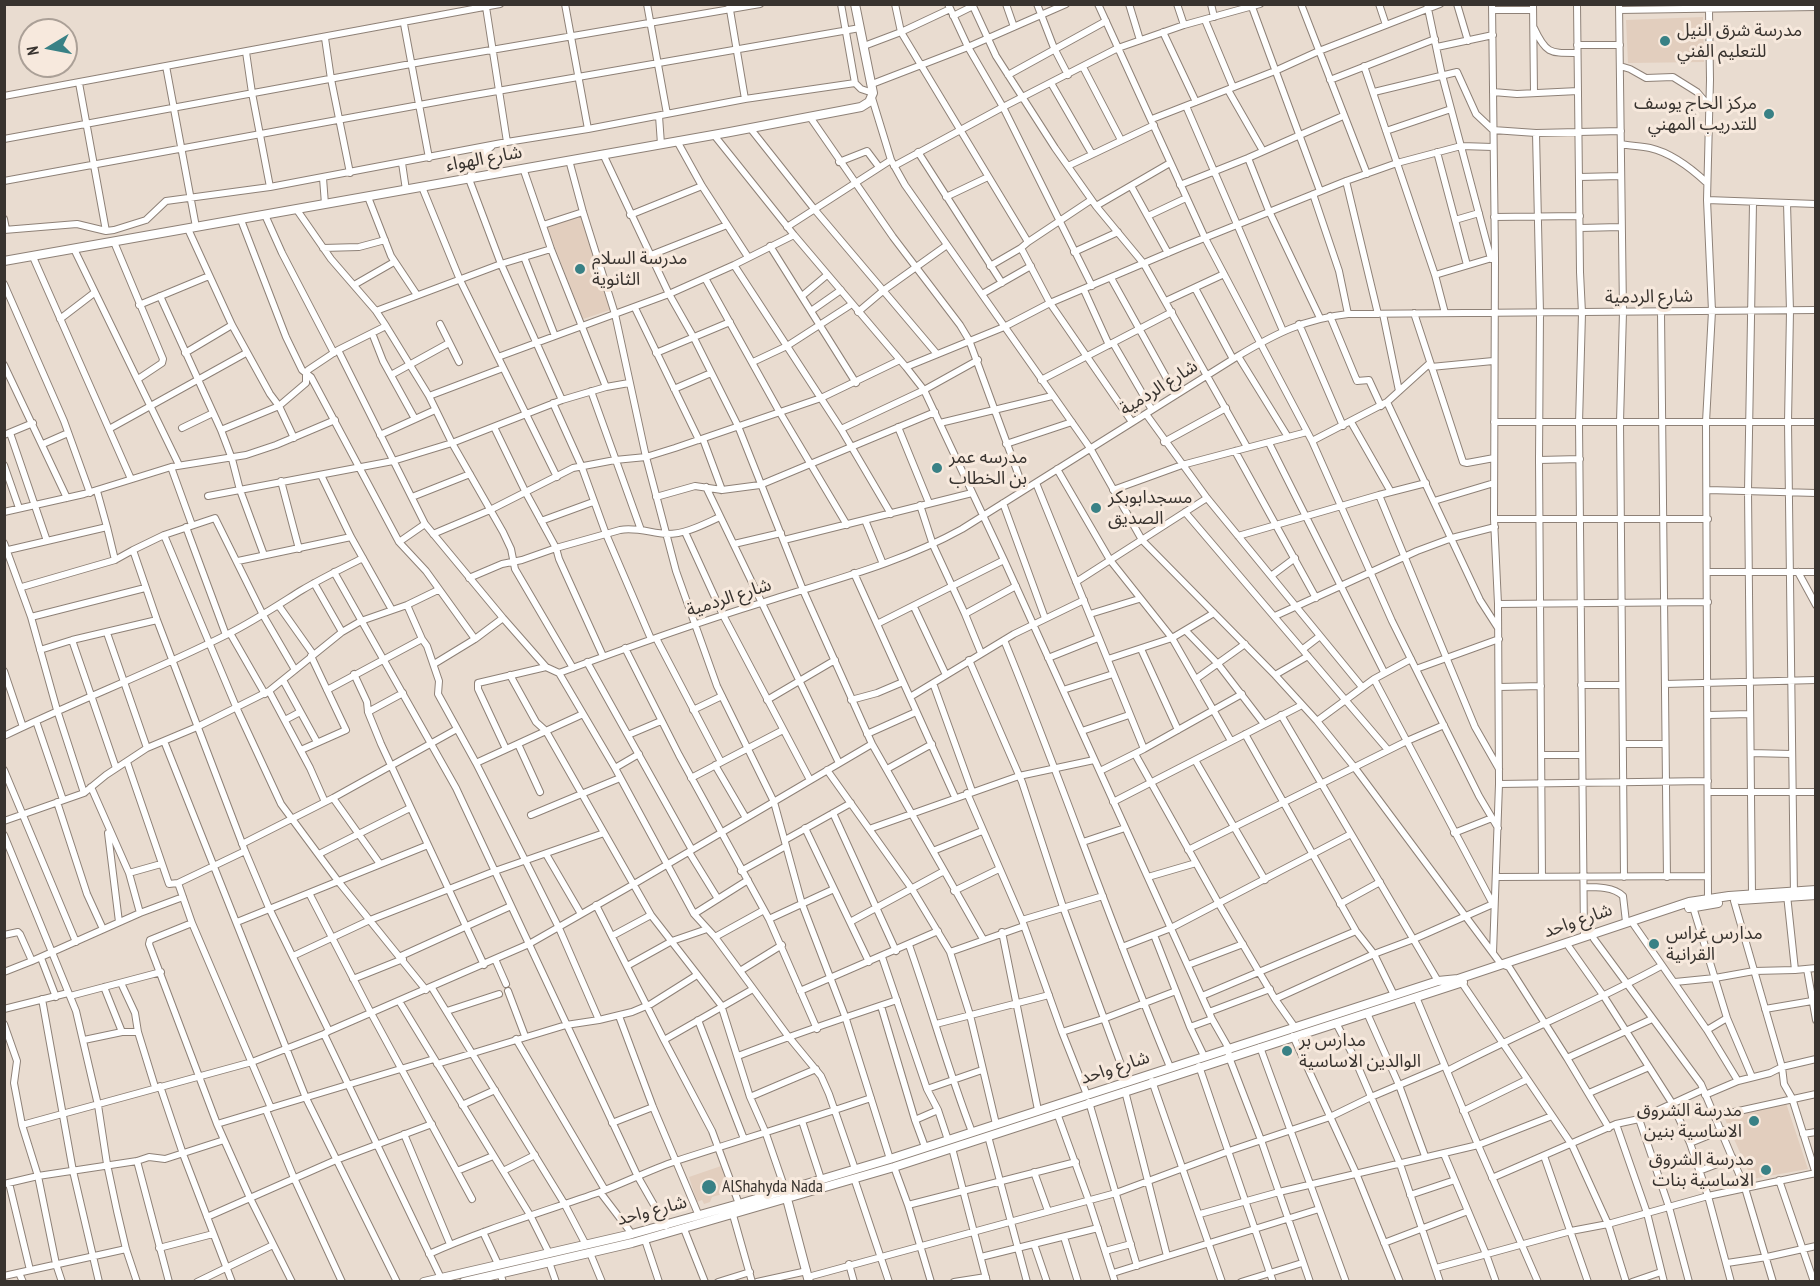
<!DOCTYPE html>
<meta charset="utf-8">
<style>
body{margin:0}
#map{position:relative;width:1820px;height:1286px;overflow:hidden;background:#e9dcd0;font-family:"PT Sans Narrow",sans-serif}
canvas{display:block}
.frame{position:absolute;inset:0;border:6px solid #38332f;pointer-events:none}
.north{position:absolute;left:18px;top:18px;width:60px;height:60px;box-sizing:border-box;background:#f7e9dd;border:2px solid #aba097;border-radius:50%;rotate:260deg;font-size:16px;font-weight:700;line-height:24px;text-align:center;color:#38332f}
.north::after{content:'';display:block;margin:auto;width:21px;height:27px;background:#398185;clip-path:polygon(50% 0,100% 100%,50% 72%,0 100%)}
</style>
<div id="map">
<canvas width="1820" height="1286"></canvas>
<div class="frame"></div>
<div class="north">N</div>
</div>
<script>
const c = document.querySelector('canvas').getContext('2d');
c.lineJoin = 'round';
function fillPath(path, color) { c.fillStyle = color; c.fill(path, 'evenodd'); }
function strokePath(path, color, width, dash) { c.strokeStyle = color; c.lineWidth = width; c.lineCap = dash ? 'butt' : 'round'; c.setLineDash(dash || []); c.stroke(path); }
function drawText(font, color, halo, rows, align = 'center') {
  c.font = font + ' "PT Sans Narrow","Noto Sans Arabic",sans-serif'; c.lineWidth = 6; c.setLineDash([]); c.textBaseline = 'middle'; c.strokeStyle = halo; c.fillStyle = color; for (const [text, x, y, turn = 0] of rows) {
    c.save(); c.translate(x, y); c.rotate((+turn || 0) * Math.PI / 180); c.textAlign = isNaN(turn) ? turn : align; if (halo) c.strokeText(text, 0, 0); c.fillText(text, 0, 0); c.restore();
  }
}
fillPath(new Path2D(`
 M1703,17L1704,62L1628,63L1626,20Z
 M581,216L610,310L583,319L547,227Z
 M1786,1103L1808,1169L1752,1179L1724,1117Z
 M721,1166L729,1192L712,1197L710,1202L704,1204L702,1200L697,1202L689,1177Z`), '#e2cebe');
const street = new Path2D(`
 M565,4L588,129
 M647,4L667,114
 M729,4L745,99
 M841,4L855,83L861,89L873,93
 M895,4L901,32L1028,242
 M948,4L968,47L1003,107L1092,286
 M972,4L996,56L1055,148L1096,206L1144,264L1247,447
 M1006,4L1014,27
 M1037,4L1054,48L1068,75
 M1098,4L1205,238L1312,441L1392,621L1479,796L1498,828
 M1129,4L1140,40
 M1177,4L1184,25
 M1211,4L1214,17
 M1301,4L1367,174
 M1379,4L1386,25
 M1427,4L1442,75L1491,259
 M1457,4L1468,41
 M1492,4L1495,258L1494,519L1498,604L1499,784L1493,953
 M1533,4L1534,93
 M1577,4L1580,272L1582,313L1579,423L1584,937
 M1619,4L1623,312L1620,422L1624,877
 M486,7L507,142
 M1252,7L1320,191
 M1492,10H1533
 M1619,10L1816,7
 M953,16L973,6
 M1205,20L1233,87
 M404,24L429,158
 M1534,28C1546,54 1550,53 1577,53
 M1163,32L1196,102
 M325,38L331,79L350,173
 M1577,45H1620
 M864,46L901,32L950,9
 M1437,47L1493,35
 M246,52L252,93L270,187
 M166,66L196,227
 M1364,66L1435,275L1445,313
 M1620,66L1630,69L1646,78L1673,77L1697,92L1709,106
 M1083,67L1121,140
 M1008,75L1106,21
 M1330,80L1435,39
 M79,83L106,231
 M1051,83L1092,154
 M872,84L968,47L1066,4
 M1228,90L1263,151
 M1374,92L1457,72L1476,114L1493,130L1536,133L1621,131
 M1493,92L1517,94L1578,91
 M4,96L500,4
 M872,98L891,160L905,185L1090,448L1142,540L1275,675L1317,721L1355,768L1501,964L1509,967L1567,1058L1609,1128
 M1186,106L1283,331
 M659,116L661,144
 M810,117L893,237L960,325L969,340L1024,490
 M1152,119L1275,71L1319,51L1440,4
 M750,128L815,210L937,354
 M1386,131L1451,109
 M1536,133L1540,313L1539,460L1542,877
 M714,135L794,235L906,367L924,390L1004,560L1212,1019L1228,1047L1229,1057L1261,1140L1310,1282
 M4,139L427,61L760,4
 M677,141L702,186L748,257
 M1621,144C1630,146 1640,146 1650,148C1672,153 1691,168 1707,183
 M492,146L477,160L469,179L501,264L562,400
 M918,152L1002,283
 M1437,152L1467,265
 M603,154L669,294L694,338L738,426L803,590L872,744L983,939
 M1248,158L1269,211L1320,318
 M569,160L583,212L615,314L646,457L676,571L717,686L774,802L802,904L845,1016L890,1159
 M839,162L867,151L879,167
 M402,163L406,190
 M894,166L1003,107L1118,48L1184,25L1260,4
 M1068,166L1154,125
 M523,168L551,249L606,387
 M1579,177L1621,176
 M323,178L325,204
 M4,181L463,97L860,28
 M1346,181L1378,314
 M1180,185L1248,158L1343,116
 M1131,186L1168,253
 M422,187L460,280L557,477
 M1313,194L1339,271L1348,314
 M368,197L391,256L417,295
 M946,197L988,177
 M1707,200L1816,204
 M1787,203L1790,311L1788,422L1794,895
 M1096,206L1170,163
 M297,210L331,259L376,311L386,326L429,396L452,443L503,532L511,549L515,569L573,668
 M265,215L282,253L334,353
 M630,215L702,186
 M1148,216L1186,198
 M1494,217L1580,216
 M4,219L6,229
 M241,220L286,337L302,370L311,377L399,542L426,571L475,639
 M1455,220L1479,213
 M543,225L583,212
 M787,227L891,160
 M1580,228L1620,227
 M188,229L232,325L270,394L279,406L294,438
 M4,230L77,224L106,231L114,230L146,220L166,201L270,187L507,142L588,129L745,99L855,83
 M114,242L163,359L162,363L138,379
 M770,246L856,383
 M323,248L359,247L385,240
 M1021,248L1050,303L1132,422
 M74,249L179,465
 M1074,252L1118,232
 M651,255L727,225
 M33,257L131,479
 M524,257L555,336
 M734,265L841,429L891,514
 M990,266L1021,248L1028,242L1091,200
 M1435,275L1492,258
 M705,278L779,411L847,525
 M1111,278L1176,395
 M4,284L64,421L90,493
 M354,285L394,262
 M1195,288L1233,359
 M1084,290L1109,345
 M982,294L1031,266
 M160,296L221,430L232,459L240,490L264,555
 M802,296L827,275
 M1166,301L1224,274
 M139,305L209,276
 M635,308L699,440
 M376,311L501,264L551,249
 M811,311L841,290
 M858,312L884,290L947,245
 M1661,312L1667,877
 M1414,313L1463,462L1467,463L1494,458
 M1383,314L1399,391
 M1330,316L1357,381L1369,380L1381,406
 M60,319L94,293
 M440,324L459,362
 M1299,324L1343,426
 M372,333L383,361L415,419
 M1113,343L1152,410
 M338,350L425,524L503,618L546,667L559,673L615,768L694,914L715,937L788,1036L821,1076L829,1094L855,1169
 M185,353L232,325
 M656,353L730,322
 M1238,356L1288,437
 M498,357L669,294L734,265L794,235
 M753,362L787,346L852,304
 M4,365L67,498
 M906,367L1004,327L1050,303L1182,247L1346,181L1397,163L1461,146L1493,147
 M1431,367L1493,361
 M391,375L449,343
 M1041,380L1172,312
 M674,389L711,373
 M591,391L641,530
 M429,396L503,368
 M1387,402L1480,600L1498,628
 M553,403L581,465L606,534L651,639
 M1146,414L1207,498L1362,687
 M1351,422L1391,492
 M1494,422H1816
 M940,423L1052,396
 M494,427L526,493L556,548L559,559L603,656
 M898,427L929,503
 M182,428L213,413
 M109,429L246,353
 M841,429L924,390L978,360
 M221,430L279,406L306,383V372L308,370L338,350L386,326
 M10,433L47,541
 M4,435L33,423
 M380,435L435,410
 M703,439L722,490
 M1312,441L1387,402L1430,363
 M1164,442L1226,408
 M1269,443L1384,672
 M43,444L68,433
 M1006,444L1072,422
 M1235,451L1316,598
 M1539,460L1580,459
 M4,465L19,508
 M171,467L192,525
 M1057,469L1110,560L1172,638L1231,741
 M321,475L351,537L392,610
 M281,481L299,549
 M1036,483L1144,749
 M706,487L839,763
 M1113,490L1182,465L1307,432
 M1708,490L1816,493
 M97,491L107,527
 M1379,495L1475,727L1499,769
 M208,496L393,461L452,443L562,400L606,387L629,383
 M412,497L470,474
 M656,497L695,486L722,490L760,485L935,412
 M1434,501L1494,483
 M1003,503L1045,618
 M920,505L933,545L965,614L981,653
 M4,512L84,494L171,467L246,455L276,445L335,420
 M1185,512L1388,750
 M1494,519H1708
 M865,520L883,564
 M541,521L593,502
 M186,527L226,635
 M685,532L723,615L810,780
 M433,534L490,510L573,468L615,460L646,457L675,448L821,398L900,360
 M164,535L237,709L281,804L338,881L426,990
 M1238,536L1379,495L1426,483
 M784,540L972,493
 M399,542L425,524
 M4,543L31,617L57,710L84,793
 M734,544L781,533
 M133,550L164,535L215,518L263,615L295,670
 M4,551L107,527L115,560
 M238,561L351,537
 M334,572L456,788L638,1177L666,1226
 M1708,572H1816
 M1798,572L1816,605
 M854,573L955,797
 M1271,576L1295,558
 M469,578L502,564L522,560L556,548L620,530C636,527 651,533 667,534C686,534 702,525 720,517
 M1076,582L1207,498
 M314,583L342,632
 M22,587L115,560L133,550L157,620L245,851L269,908L329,1031L324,1034L441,1278
 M1498,604L1708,602
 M407,605L422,639
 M279,606L313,654
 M914,607L946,675
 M965,614L1016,586
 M1090,614L1139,599
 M1275,616L1417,551L1452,538L1495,527
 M31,617L145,588
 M877,624L1004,560
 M1186,631L1218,664L1264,724
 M107,633L147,748
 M230,633L265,694
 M656,638L721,762
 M72,640L116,768
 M1004,640C1062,781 1111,926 1170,1067
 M625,648L679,755L769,919L817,1029
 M1141,649L1178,730
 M1303,649L1320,636
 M40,650L72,640L157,620
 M1048,658L1098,638
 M1108,659L1172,638L1214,613
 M969,660L1022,782L1063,907L1127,1081
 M587,662L692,850
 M434,664L475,639L503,618
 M1416,669L1499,639
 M4,671L23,727
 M559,673C626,648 693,624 761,603C829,581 899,564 962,529L1238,356C1275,334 1304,319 1348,314L1816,310
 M354,674L367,702L368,712L381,744L484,965
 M510,675L536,722L546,731L651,915L721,1005L750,1097L765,1131L785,1189
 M1275,675L1308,656
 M1196,679L1245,644
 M1374,679L1494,906
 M283,680L317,742
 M933,683L972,791
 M1665,684L1816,680
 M1581,685H1622
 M1499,687L1541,686
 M327,690L422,639L427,646L439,681L438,694L476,763L525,860L559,928L599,1020
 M1063,690L1113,674
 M269,691L310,768L325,802
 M910,697L1014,634L1084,600
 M767,700L835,660
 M851,700L877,693L903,682
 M693,710L722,696
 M368,712L403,693
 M1281,715L1438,981
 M1709,715L1750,714
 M285,720L300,712
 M36,721L63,800
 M1317,721L1374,679L1411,659
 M1082,731L1129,715
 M867,734L916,712
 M1245,734L1356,931L1374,954L1394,995
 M628,735L661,721
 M4,736C78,700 155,671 228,634C254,621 278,605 302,590C322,578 343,568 363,558
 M164,741L306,1098L397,1282
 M518,744L540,792
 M1623,744H1665
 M506,749L478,689V683L546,667
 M301,750L346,730L311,656
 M1751,753L1791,754
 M1135,754L1219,904L1275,999L1294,1026
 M1542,755H1581
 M1195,760L1265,880
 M127,762L169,884L178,883L245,851
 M476,763L583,714
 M715,765L746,818
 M615,768L639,754
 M887,769L932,744
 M4,770L76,942
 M827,770L912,889L950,952L970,1015L996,1124
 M1100,771L1144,749L1242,694
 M691,778L783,730
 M1499,784L1708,781
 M91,787L129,873L140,913
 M1709,792H1816
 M967,793L1022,920L1062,1032L1087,1095
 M333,798L380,864
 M57,802L87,894L103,929
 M1113,802L1302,705
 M833,813L896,951
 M531,815L620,778
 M4,821L84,793L106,775L147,748L197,727L269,691L342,632L361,621L407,605L438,590
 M805,828L869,962
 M869,829L1019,776L1094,760
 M108,833L119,922
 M1454,833L1492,818
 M4,835L76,1011L98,1105L107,1164L117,1211L126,1249L137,1282
 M785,840L851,803
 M1083,842L1125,828
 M242,844L333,798L457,729
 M1188,850L1407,741L1444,725
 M933,851L982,831
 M689,852L718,899
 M319,854L410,808
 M546,854L581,914
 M741,871L786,846
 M129,873L161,864
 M1148,877L1196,863
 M1497,877L1708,876
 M178,883L192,923L271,1108
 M1584,887C1597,887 1614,887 1623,896L1626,922
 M954,891L999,869
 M309,893L371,1013L472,1199
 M1752,894L1748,491L1753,203
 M1787,895L1795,970
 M1708,898L1706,422L1712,311L1707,200L1710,80L1709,10
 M1734,901L1782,1067L1784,1084L1792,1098L1816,1174
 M1340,904L1380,882
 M596,905L664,1040L712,1131L739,1204
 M1693,907L1727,1018L1752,1077
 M694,914L748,880
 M769,919L834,889
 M1022,920L1103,896
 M237,922L428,845
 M850,922L944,871
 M192,923L150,940L149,944L217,1124L250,1198L292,1282
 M1634,925L1707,1030L1738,1081
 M1002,932L1038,1110
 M4,935L18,932L20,934L32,961
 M1154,935L1190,1027L1204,1056
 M612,936L651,915
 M715,937L764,910
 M1594,939L1701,1084L1745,1188L1773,1282
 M909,945C931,1007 948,1070 972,1132
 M1122,947L1171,928L1351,834
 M1569,947L1603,995L1672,1103L1690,1143L1708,1196L1731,1282
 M950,952L1024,926
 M293,956L370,920L495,871L604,833
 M401,956L511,906
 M882,957L927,1089L938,1110L948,1140
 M41,958L56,997
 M495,959L506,984
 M1188,965L1243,944
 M627,966L672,941L707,929
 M1807,969L1816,1020
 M740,971L782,945
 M4,972L32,961L140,913L183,897
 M353,979L403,959
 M1675,982L1715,978L1754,971L1795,970L1816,968
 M121,983L135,1013L138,1032L155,1087
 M1462,983L1572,1145L1608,1224L1626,1282
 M104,987L122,1032
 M432,988L564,1203L586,1245
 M508,991L525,1036
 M800,991L938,931
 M70,996L161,972
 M1202,996L1356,931
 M1416,997L1478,1145L1538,1282
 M42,999L73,1171L99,1282
 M1275,999L1374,954L1414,939L1493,904
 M399,1001L530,1215L549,1253
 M881,1006L915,1120L925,1147
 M4,1009L68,993
 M1765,1009L1812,1001
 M447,1011L499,994
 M1209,1012L1270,989
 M1367,1013L1399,1085L1425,1156
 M619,1016L653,1107L699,1216
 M698,1020L744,1139
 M1336,1023L1353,1055L1400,1164L1440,1282
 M4,1024L17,1061L14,1083L22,1125L38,1176L56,1264L62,1282
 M936,1024L1049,995
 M1190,1027L1212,1019
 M1707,1030L1727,1018
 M329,1031L529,944L634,884L872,744
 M1062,1032L1103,1019L1176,991
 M1293,1036L1356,1173L1400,1282
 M516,1039L605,1190
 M84,1040L122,1032H138
 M664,1040L753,989
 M1260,1047L1346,1282
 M738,1056C791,1035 844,1018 897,1000
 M1567,1058L1652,1019
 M437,1064L566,1025L599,1020L632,1012L651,1004L697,975
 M1199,1066L1273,1282
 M1447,1071C1517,1034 1592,1004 1661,966
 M1152,1081L1222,1282
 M160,1086L183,1154L232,1282
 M927,1089L982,1070
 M1125,1091L1167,1256
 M1589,1093L1649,1067
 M1705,1095L1738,1081L1770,1073L1782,1067L1816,1059
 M750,1097L816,1069
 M1089,1102L1137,1266
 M462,1105L495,1090
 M266,1110L294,1178L342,1282
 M1463,1111L1526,1080
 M1057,1113L1089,1201L1115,1282
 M1716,1116L1816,1094
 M1639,1119L1669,1207L1689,1282
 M915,1120L938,1110
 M802,1121L821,1179
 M612,1123L653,1107
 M217,1124L434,1059
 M1616,1124L1647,1213L1664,1282
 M22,1125L252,1062L324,1034
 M404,1134L450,1244
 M1803,1134L1816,1132
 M988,1136L1027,1282
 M1690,1143L1722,1130
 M952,1148L987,1282
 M1444,1154L1486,1254L1496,1282
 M1544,1156L1588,1282
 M137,1161L169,1282
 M894,1167L908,1205L931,1282
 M457,1171L493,1156
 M503,1171L535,1155
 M1699,1171L1733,1158
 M1034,1172L1048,1211
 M854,1178L889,1282
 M1492,1178L1616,1124L1639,1119L1702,1090
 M1779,1180L1814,1282
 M9,1183L30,1270
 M4,1184L38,1176L137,1161L149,1157L165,1159L224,1140
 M600,1192L632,1234
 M1410,1195L1455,1180
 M908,1205L1076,1162
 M1200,1214L1279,1192L1478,1145L1552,1116
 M733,1215L752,1282
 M207,1217L336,1160L432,1124
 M684,1229L705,1282
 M483,1232L498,1264
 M1064,1237L1078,1282
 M645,1240L659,1282
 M1384,1243L1468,1211
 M1034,1244L1047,1282
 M159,1248L213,1234
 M1105,1251L1131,1244
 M590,1253L602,1282
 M429,1254C485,1229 543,1212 600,1192C626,1182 650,1170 676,1161C741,1140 806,1120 871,1098
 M981,1257L1098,1228
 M549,1262L556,1282
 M1727,1263L1767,1257L1816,1246
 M849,1264L854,1282
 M1436,1268L1571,1231L1608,1224L1708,1196L1816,1173
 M19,1273L23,1282
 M500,1273L503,1282
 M1113,1273L1319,1209
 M4,1276L126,1249
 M808,1277L1116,1193L1229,1151L1330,1117L1371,1097L1444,1066
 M197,1282L273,1245
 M718,1282L750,1272
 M757,1282L807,1271
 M954,1282L986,1277
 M1241,1282L1302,1263
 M1632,1282L1661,1272`);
const secondary = new Path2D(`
 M4,261L730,132L861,107L869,102L873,93L855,4
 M1740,900L1816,895
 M1689,908L1718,903
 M786,1195L809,1282
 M424,1282L632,1234L739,1204L890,1159L1438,981L1458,979L1689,902L1729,896L1816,890
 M464,1282L632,1243L894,1167L1463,982`);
strokePath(street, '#8e8177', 8);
strokePath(secondary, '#8e8177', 10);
strokePath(street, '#fff', 6);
strokePath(secondary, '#fff', 8);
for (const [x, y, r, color] of [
 [1665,41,6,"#398185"],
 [1769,114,6,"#398185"],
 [580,269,6,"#398185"],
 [937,468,6,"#398185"],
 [1096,508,6,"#398185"],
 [1654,944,6,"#398185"],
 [1287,1051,6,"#398185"],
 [1754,1121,6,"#398185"],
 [1766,1170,6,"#398185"],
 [709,1187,8,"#398185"]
]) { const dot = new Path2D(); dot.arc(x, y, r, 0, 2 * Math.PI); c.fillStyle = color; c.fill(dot); strokePath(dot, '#f7e9dd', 2); }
drawText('18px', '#38332f', '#f7e9dd', [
 ["مدرسة شرق النيل",1677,31],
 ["للتعليم الفني",1677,52],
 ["مركز الحاج يوسف",1757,104,"right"],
 ["للتدريب المهني",1757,125,"right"],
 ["مدرسة السلام",592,259],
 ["الثانوية",592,280],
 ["مدرسه عمر",949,458],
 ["بن الخطاب",949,479],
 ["مسجدابوبكر",1108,498],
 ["الصديق",1108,519],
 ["مدارس غراس",1666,934],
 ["القرانية",1666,955],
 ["مدارس بر",1299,1041],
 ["الوالدين الاساسية",1299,1062],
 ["مدرسة الشروق",1742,1111,"right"],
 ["الاساسية بنين",1742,1132,"right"],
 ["مدرسة الشروق",1754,1160,"right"],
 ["الاساسية بنات",1754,1181,"right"],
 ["AlShahyda Nada",722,1187]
], 'left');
drawText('18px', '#38332f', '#f7e9dd', [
 ["شارع الهواء",484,159,-10],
 ["شارع الردمية",1649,297,-1],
 ["شارع الردمية",1159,388,-32],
 ["شارع الردمية",729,598,-18],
 ["شارع واحد",1578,921,-19],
 ["شارع واحد",1115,1068,-18],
 ["شارع واحد",652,1211,-15]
]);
</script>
